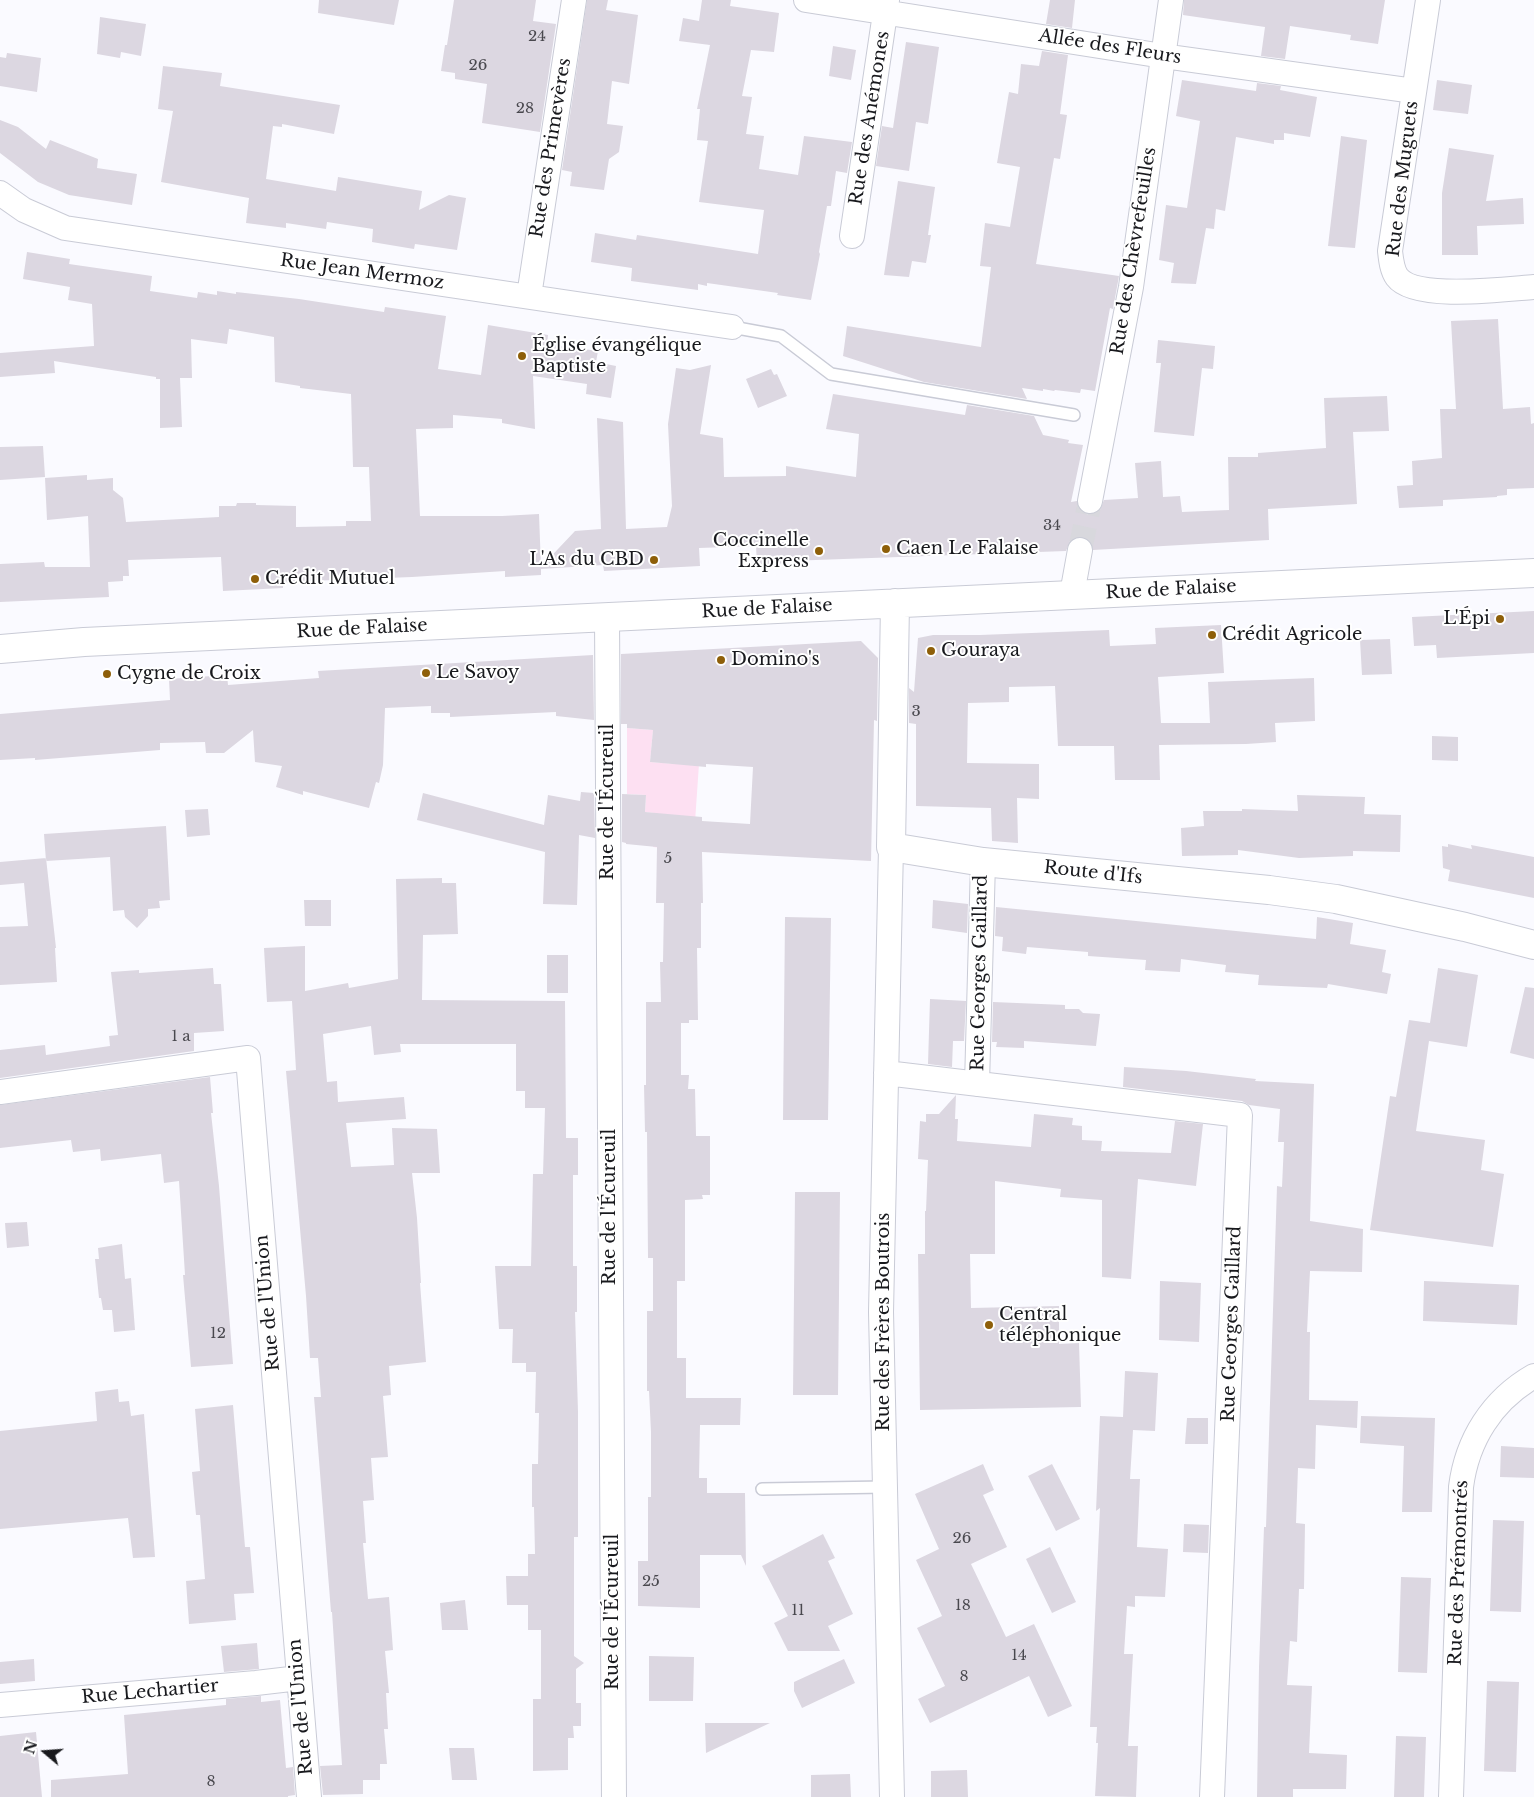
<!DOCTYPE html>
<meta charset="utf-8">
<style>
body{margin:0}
#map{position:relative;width:1534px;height:1797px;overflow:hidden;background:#fafaff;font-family:"Libre Baskerville",serif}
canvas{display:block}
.north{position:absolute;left:20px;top:1727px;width:50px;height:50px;-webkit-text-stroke:4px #fff;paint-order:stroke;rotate:288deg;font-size:14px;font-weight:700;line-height:20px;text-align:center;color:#18191d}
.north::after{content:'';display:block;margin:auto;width:18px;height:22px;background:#18191d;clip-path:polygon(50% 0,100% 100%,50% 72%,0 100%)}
</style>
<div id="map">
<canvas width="1534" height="1797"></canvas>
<div class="north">N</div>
</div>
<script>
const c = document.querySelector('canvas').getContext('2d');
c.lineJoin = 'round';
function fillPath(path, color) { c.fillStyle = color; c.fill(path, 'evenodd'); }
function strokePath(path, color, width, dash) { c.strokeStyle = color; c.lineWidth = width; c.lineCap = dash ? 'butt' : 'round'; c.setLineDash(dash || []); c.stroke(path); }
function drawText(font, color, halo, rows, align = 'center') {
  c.font = font + ' "Libre Baskerville",serif'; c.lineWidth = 4; c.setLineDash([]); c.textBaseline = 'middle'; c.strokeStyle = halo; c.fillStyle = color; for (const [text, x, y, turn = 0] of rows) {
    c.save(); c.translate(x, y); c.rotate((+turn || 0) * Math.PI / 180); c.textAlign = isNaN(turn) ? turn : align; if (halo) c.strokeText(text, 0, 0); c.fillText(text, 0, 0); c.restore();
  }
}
fillPath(new Path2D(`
 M627,728L653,730L650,762L676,764H699L693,851L653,847L654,813L645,812L646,795L627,794Z`), '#fde0f2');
fillPath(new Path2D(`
 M319,0H399L394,25L318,13Z
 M454,0H536L533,21L556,24L540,132L482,123L487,84L455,79V73L441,71L445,45H447Z
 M587,0H608L606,10L638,15L629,84L612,81L607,124L623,126L619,152L609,159L604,190L570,186L572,172L562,170Z
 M702,0H731L730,6L779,13L774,52L751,50L742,96L752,97L746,134L764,136L759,169L798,175L804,136L852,142L847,173L836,171L831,206H827L819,252L820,254L811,300L777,295L778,293L707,283V286L698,284V290L631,281L632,268L591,262L595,233L636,240L637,235L758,254L764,210L699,202L708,141L697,140L700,109H697L710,45L679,41L683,18L699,21Z
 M1050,0H1075L1072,28L1046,24Z
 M1184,0H1385L1378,44L1350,40L1351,35L1290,26L1285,59L1261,56L1265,27L1183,15Z
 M100,17L146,24L141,56L121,52L120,58L97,54Z
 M906,42L939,47L928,124L916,122L909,171L876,166L882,126L893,128Z
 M833,46L856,50L851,80L829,76Z
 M1042,51L1068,55L1060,114L1067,115L1060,159L1054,158L1036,264L1119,276L1113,309L1110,308L1095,391L1081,389L1080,393L1055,390L1054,391L1043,389V391L1022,388L1027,399L924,382L843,356L847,326L981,347L991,267L980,266L985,223L1010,227L1020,167L997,163L1009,92L1018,94L1021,64L1039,66Z
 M7,53L41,58L37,92L0,86V57L6,58Z
 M163,66L222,73L220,86L340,105L334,134L282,124V127L273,126L266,179L336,191L338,177L422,191L419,210L449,195L466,198L457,250L415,244L414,249L372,242L373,229L327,222L326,229L286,223V228L246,223L249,198L161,182L173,111L158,109Z
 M1182,80L1256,91L1257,83L1281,86L1280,90L1317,97L1310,137L1284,133V140H1274V144L1236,137L1225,211L1216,209L1214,229L1206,228L1196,284L1171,283L1174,263L1159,260L1166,205L1187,208L1200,121L1176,116Z
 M1437,80L1472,85L1468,114L1433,110Z
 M0,120L18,127L46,149L50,140L98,159L97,168L137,174L132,205L69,195L38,182L0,153Z
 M1341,136L1367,140L1355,248L1328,246Z
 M1449,148L1494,155L1486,201L1523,198L1524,224L1477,226L1478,255H1442V193Z
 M898,181L935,187L928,235H931L926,263L912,261L909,277L884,275Z
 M27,252L70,259L69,264L152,276L150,291L197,298L198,292L217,295V291L236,294V292L299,299L384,312L385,307L446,316L438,369L481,375L488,325L548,335L547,344L598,351L596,362L616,366L611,398L586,394L587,384L533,376L535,429L502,423V419L453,415V428L416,429L420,516H502L539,514L541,567L575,531L601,529L597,418L623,422L626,529L667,527L672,506L668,424L676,368L690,370L711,365L700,434L723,438L724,477L786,476V466L856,477L859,434L826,429L833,394L965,415L967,405L1034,416L1043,435L1069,440L1068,443L1083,445L1071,502L1077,501L1081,511L1088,515L1095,514L1100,510L1104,500L1138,498L1135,463L1161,461L1163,497L1180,496L1182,512L1229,510L1228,457H1258V453L1326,448L1324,398L1387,396L1389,431L1353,432L1357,504L1268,509L1269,540L1093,550L1089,540L1082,536L1075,537L1070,541L1066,551L788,561V563L757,565L756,546L699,548L700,566L604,571L603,565L541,569V575L505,577V571L412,577L308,581L283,583V588L223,591L221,557L128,560L129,576H123V581L108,582L109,597L0,602V564L44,562L45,567H90L88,516L47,520L45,478L87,475V480L113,478V490L123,498L126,522L219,517V506H236L237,503H256V505L296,506V527L346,526V521H371L369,467H353L351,394L300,388V386L275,382L274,337L229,329L227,344L191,339L192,378H180L182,427L160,428V379H156V377L54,361L55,373L0,377V353L94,346L92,304L68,300L70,287L23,279Z
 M1498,319L1503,409L1530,407L1531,424L1534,423V488L1507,489V495L1497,496V497L1443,500V506L1399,508L1397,486L1413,485L1412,461L1442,458L1440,409H1456L1451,321Z
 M1158,340L1215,346L1213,369L1202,368L1194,436L1154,432L1161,363H1156Z
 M771,369L774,375L777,374L787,396L758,408L746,379Z
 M43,446L45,477L0,480V447Z
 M1534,611V653L1437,658L1436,645L1414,646L1412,617Z
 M1221,625L1224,673L1158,677L1161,723H1210L1208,682L1314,678L1315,721L1275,723L1276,742L1246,744L1159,745L1160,780H1115L1114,746H1058L1055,686L1009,687V702L968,703L967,763L1039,764V799L1017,798L1018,843L992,841L991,808L916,806V724L909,723V688L914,692L918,638L933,635H980L1109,630L1110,646L1156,644L1155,628Z
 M1390,639L1392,674L1362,675L1360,640Z
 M861,641L878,658L877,721L874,720L871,861L702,852L703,903H701V948H697L698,1020H689V1023H681V1075H689L688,1089H695L696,1136H710V1195H702L703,1199L685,1200V1281H677V1358H686V1398H741L740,1425H700L699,1478H707V1493H745L746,1566L741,1555H700V1608L638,1606V1561H648V1497H651V1432L649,1391H647V1311H653V1258H648L647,1132H645L644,1085H646V1002H661L660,962H663L664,903H656L657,847L626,844V843L622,842V794L646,795L645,812L702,817V821L750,824L753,767L706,764V767L650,762L653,730L627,728V724H621V654Z
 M593,655L594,720L556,716V712L450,717V713H431V706L385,708L383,765L379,783L376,782L369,808L303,791V795L276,787L282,766L255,762L253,730L224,753H206L205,742L160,743V750L35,760V758L0,760V714L170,700L169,679L227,675L228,685L319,678L318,671Z
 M1432,736L1458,737V761L1432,760Z
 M581,792L594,793L595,838L579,835L577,905L543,904L545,852L417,820L423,793L544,825L548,795L580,801Z
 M1297,795L1365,797L1364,814L1401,815L1400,852L1353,851V856L1299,858L1238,850V855L1182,856L1181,828L1204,826L1203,811H1242V809L1298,811Z
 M208,809L210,835L187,837L185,810Z
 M166,826L170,900L159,901L160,908L148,909V916L137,928L125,917L124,910L113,911L110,857L46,861L44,834Z
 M1448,844L1472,849L1471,845L1534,857V898L1448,881L1450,870L1443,868L1442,846L1448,847Z
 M46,858L56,948H55L57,982L0,985V927L28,926L24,883L0,885V862Z
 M442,878V883H456L458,934L423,935L422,1000L565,1001L566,1138H578V1175H573V1266H577V1312H575L578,1412V1537H574V1656L584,1663L576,1669V1703H581V1726H573L574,1738H568V1770L533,1771V1699H541V1630H528V1605H507L506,1576H528V1554H535L534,1507H532V1464H538L539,1413H535L536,1372H526V1363H512L513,1329H499L495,1266H531L533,1174H543L545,1108H525V1091H516V1044H400L401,1052L374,1055L371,1026L323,1034L327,1082L337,1081L338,1102L404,1097L406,1119L346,1123L351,1167L394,1165L392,1128L437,1129L440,1173H412L417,1218L421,1283H420L426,1362L389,1366L391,1395L383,1396L388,1457L371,1458L374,1500L363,1501L366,1543H363L368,1599L389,1597L393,1650L385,1651L389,1693H386L388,1729H384L387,1764H380V1780H363V1794L323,1795L320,1766L342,1765L332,1612H331L314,1397H321L318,1358H310L306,1296L286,1071L296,1070L292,1001L267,1002L264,948L305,946V991L348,983L349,988L398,979L396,879Z
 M304,900H331V926H305Z
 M933,900L968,904L967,933L932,928Z
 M996,907L1316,939L1317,917L1353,923L1350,944L1386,950L1382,972L1391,974L1387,994L1328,984L1327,988L1258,985L1259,975L1225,972L1226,965L1181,959L1180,972L1145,970L1146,960L1088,956V952L1027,947L1026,954L1002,951L1003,937L995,936Z
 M785,917L831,918L828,1120H783Z
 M547,955H568V993H547Z
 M213,968L214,984H221L224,1031L194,1033V1051L0,1078V1050L45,1045L46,1055L110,1046L109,1036L118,1035L111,972L139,970V973Z
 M1438,968L1478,975L1467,1047L1429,1041L1416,1131L1485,1140L1481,1170L1504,1174L1493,1247L1370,1230L1390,1096L1396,1097L1409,1020L1430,1023Z
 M1525,987L1534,988V1059L1510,1053Z
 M930,999L966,1001L964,1041H953L952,1067L928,1064Z
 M993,1002L1065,1005V1009H1079L1083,1013L1100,1014L1096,1046L1024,1041V1048L996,1047L997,1042H992Z
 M1124,1067L1186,1071L1256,1079L1255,1081L1314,1084L1310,1221L1363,1229L1362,1272L1310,1271L1307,1332H1310L1309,1400L1358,1401L1357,1428L1316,1425L1315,1469L1298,1468L1296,1523L1305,1524L1304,1589H1299L1297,1642L1290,1641L1287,1685L1312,1686L1309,1753L1347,1755L1346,1789H1293V1797H1257L1259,1667L1264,1527H1266L1277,1186L1282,1187L1284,1142H1278L1280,1109L1249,1105L1242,1101L1123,1087Z
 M210,1077L213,1113H211L219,1186L233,1364L191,1367L183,1275H185L179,1181L164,1183L161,1154L101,1161L100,1149L73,1152L71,1140L0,1148V1105Z
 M956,1095L955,1119H958L957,1141L1031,1147L1034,1114L1073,1118L1072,1125L1082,1126V1140L1102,1141L1101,1151L1171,1153L1175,1121L1203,1124L1196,1186L1138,1179L1131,1279L1102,1277V1200L1060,1197L1061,1189L995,1181V1254H970L971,1308L1059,1306V1344L1079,1343L1081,1407L920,1410L918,1254H925V1211H926L928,1160L918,1159L920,1121L926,1122V1114H939Z
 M795,1192H840L838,1395H793Z
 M27,1222L29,1246L7,1248L5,1223Z
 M122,1244L125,1279L131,1278L135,1330L114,1332L112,1310H103L101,1298H99L95,1259H99L98,1248Z
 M1160,1281L1201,1283L1199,1342L1159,1340Z
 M1424,1281L1519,1285L1517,1325L1423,1321Z
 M1125,1371L1158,1373L1155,1431L1133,1430L1130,1479H1140L1137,1547L1168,1549L1165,1597L1135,1596V1607L1127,1606L1124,1654H1133L1128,1746H1138L1136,1797L1095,1796L1098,1743H1096L1097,1727H1090L1100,1508L1096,1511L1100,1416L1123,1417Z
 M118,1389L119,1402L129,1401L131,1416L144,1414L155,1557L133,1558L128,1518L0,1529V1431L97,1421L95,1392Z
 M233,1405L245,1547H250L254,1593L234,1594L236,1620L189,1624L186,1581L205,1579L200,1515H196L192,1472L200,1471L195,1409Z
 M1361,1416L1435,1418L1432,1512H1402L1404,1446L1360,1443Z
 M1187,1418H1208V1444H1185Z
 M1501,1446L1534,1448V1478L1500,1477Z
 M983,1464L994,1490L983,1495L1007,1547L971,1564L1006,1637L1034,1624L1072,1706L1048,1717L1029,1676L930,1723L918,1699L945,1686L917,1628L942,1616L916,1560L939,1549L915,1494Z
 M1052,1464L1080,1519L1056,1531L1028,1476Z
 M1493,1520L1524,1521L1521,1612L1490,1611Z
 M1184,1524L1209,1525L1208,1553L1183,1552Z
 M823,1534L835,1558L828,1561L853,1614L828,1626L840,1651H788L774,1623L788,1616L762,1566Z
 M1050,1547L1076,1602L1052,1613L1026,1559Z
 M1401,1577L1431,1578L1427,1673L1398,1672Z
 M465,1600L468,1630H442L440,1603Z
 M257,1643L259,1669L224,1672L221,1646Z
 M649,1656L694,1657L693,1701H649Z
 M34,1659L35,1681L0,1684V1662Z
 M844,1659L855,1683L802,1708L794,1691V1682Z
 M1487,1681L1519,1682L1516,1772L1484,1771Z
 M261,1696V1702L280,1700L286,1768L293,1767L295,1795L288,1796V1797H51V1780L128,1774L124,1715L226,1705V1699Z
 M705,1723H770L706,1753Z
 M36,1732L42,1797H0V1736Z
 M1396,1736L1426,1737L1424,1797H1394Z
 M449,1748H474L477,1780H452Z
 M967,1770L968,1797H931V1771Z
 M850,1774L851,1797H811V1775Z`), '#dcd7e1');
strokePath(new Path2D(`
 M1080,550L1090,501`), '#d8d8dd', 24, [24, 12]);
const lane = new Path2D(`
 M732,327L781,336L831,374L1074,415
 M762,1489L885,1487`);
const street = new Path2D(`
 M806,0L1163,56L1414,91
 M1428,0L1390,251C1391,260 1392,270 1397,277C1415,301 1506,289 1534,287
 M0,193L24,210L65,228L732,327
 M852,236L887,0
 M529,296L574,0
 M1090,501L1131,287L1171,0
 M1072,594L1080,550
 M607,617L614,1797
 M891,847L881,1312L892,1797
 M886,1073L1240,1115L1212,1797
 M977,1084L983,862
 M0,1092L248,1058L309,1797
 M0,1705L256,1683L299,1678
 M1451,1797L1461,1487C1467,1440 1492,1400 1534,1376`);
const secondary = new Path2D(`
 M895,603L891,847L983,862L1269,890L1336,899L1465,927L1534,945
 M0,649L84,642L1534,573`);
strokePath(lane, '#c9cbd6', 14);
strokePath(street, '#c9cbd6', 26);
strokePath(secondary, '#c9cbd6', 30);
strokePath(lane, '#fff', 11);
strokePath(street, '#fff', 24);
strokePath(secondary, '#fff', 28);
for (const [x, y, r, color] of [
 [522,356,5,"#8e5f09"],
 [886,549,5,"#8e5f09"],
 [819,551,5,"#8e5f09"],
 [654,560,5,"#8e5f09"],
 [255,579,5,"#8e5f09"],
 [1500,619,5,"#8e5f09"],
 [1212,635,5,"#8e5f09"],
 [931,651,5,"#8e5f09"],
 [721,660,5,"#8e5f09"],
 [426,673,5,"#8e5f09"],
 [107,674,5,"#8e5f09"],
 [989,1325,5,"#8e5f09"]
]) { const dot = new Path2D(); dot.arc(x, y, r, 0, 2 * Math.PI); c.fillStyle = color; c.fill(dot); strokePath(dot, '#fff', 2); }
drawText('15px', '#49484e', null, [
 ["24",537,37],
 ["26",478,66],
 ["28",525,109],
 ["34",1052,526],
 ["3",916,712],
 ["5",668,859],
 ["1 a",181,1037],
 ["12",218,1334],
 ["26",962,1539],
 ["25",651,1582],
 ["18",963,1606],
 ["11",798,1611],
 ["14",1019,1656],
 ["8",964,1677],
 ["8",211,1782]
]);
drawText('18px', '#18191d', '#fff', [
 ["Allée des Fleurs",1110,47,9],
 ["Rue des Anémones",870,118,-81],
 ["Rue des Primevères",551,148,-81],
 ["Rue des Muguets",1403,179,-83],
 ["Rue des Chèvrefeuilles",1134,251,-81],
 ["Rue Jean Mermoz",362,272,8],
 ["Rue de Falaise",1171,590,-3],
 ["Rue de Falaise",767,609,-3],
 ["Rue de Falaise",362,629,-3],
 ["Rue de l'Écureuil",608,802,-90],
 ["Route d'Ifs",1093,873,6],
 ["Rue Georges Gaillard",980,973,-89],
 ["Rue de l'Écureuil",610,1207,-90],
 ["Rue de l'Union",268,1303,-95],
 ["Rue des Frères Boutrois",884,1322,-90],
 ["Rue Georges Gaillard",1232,1324,-88],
 ["Rue des Prémontrés",1459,1573,-88],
 ["Rue de l'Écureuil",613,1612,-90],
 ["Rue Lechartier",150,1692,-5],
 ["Rue de l'Union",301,1707,-95]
]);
drawText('18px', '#18191d', '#fff', [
 ["Église évangélique",532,346],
 ["Baptiste",532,367],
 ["Coccinelle",809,541,"right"],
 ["Express",809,562,"right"],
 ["Caen Le Falaise",896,549],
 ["L'As du CBD",644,560,"right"],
 ["Crédit Mutuel",265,579],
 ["L'Épi",1490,619,"right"],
 ["Crédit Agricole",1222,635],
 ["Gouraya",941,651],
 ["Domino's",731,660],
 ["Le Savoy",436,673],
 ["Cygne de Croix",117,674],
 ["Central",999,1315],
 ["téléphonique",999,1336]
], 'left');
</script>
